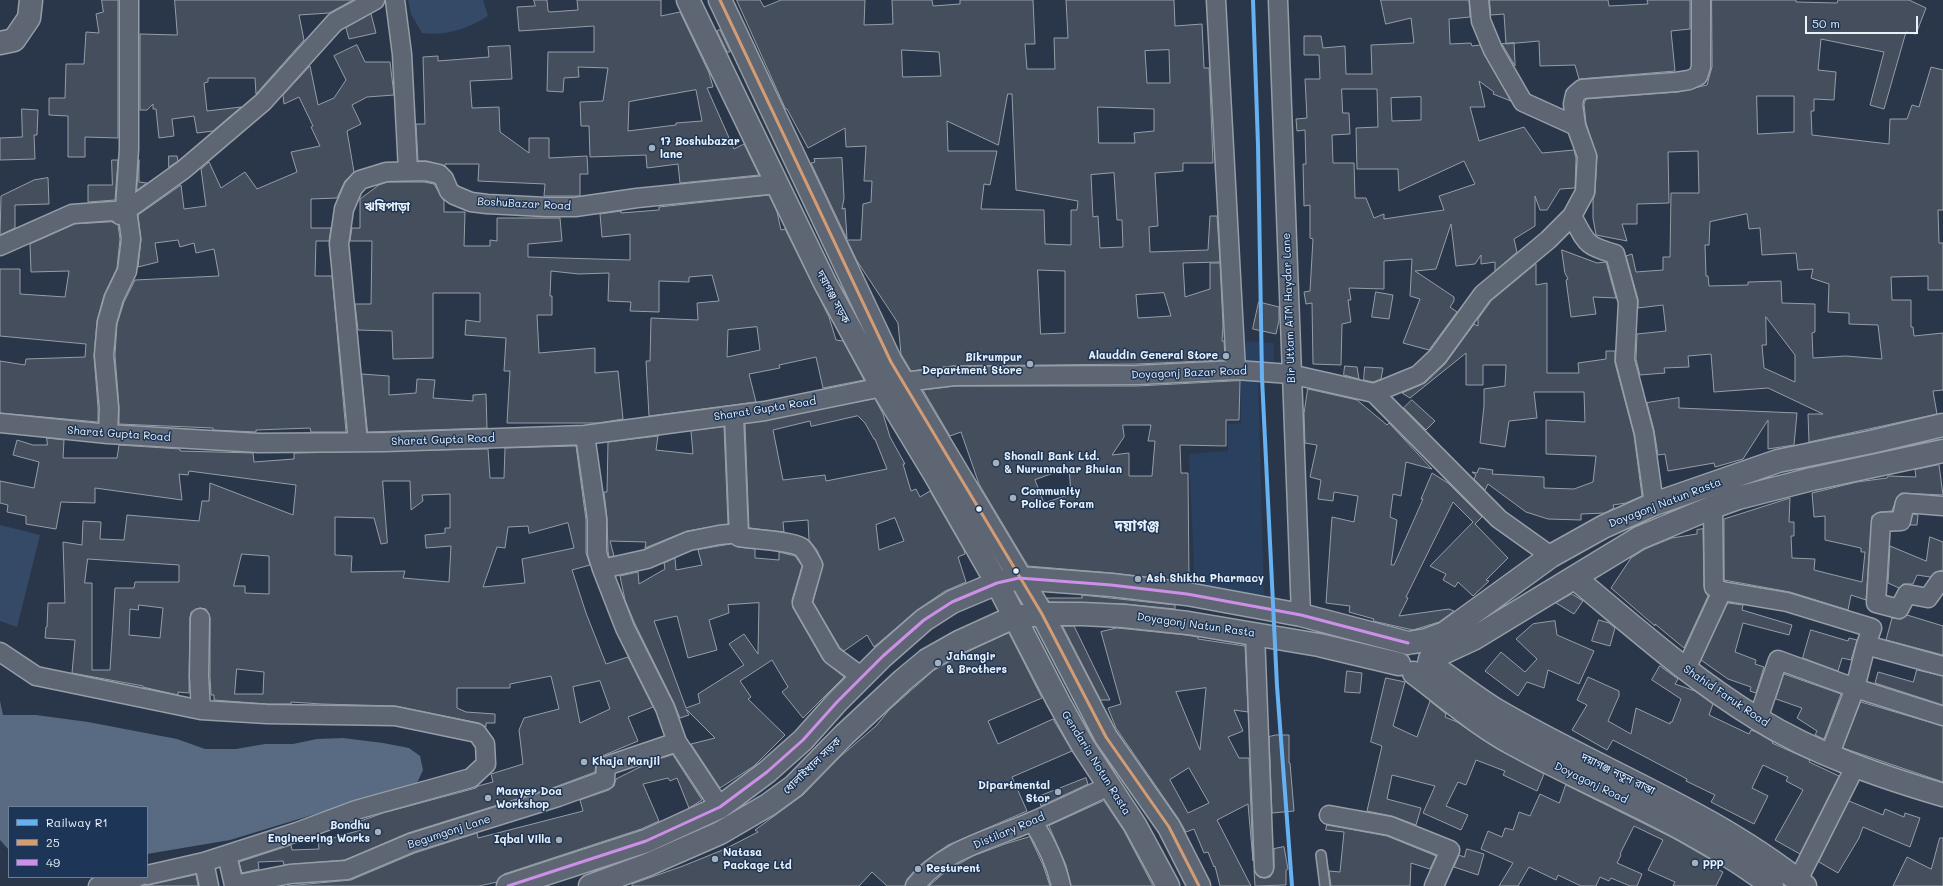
<!DOCTYPE html>
<meta charset="utf-8">
<style>
body{margin:0}
#map{position:relative;width:1943px;height:886px;overflow:hidden;background:#2a374a;font-family:Mali,sans-serif}
canvas{display:block}
.legend{position:absolute;left:8px;top:806px;width:140px;height:72px;box-sizing:border-box;background:#1d3557;border:1px solid #6e8097;margin:0;padding:5px 7px;list-style:none;font-size:12px;color:#e8f1f8}
.legend li{display:flex;align-items:center;gap:8px;height:20px}
.legend b{width:20px;border:1px solid #6e8097}
.scale{position:absolute;left:1805px;top:16px;width:113px;height:18px;box-sizing:border-box;border:2px solid #e8f1f8;border-top:0;padding-left:5px;font-size:12px;line-height:14px;white-space:nowrap;color:#e8f1f8;-webkit-text-stroke:3px #1d3557;paint-order:stroke}
</style>
<div id="map">
<canvas width="1943" height="886"></canvas>
<ul class="legend">
<li><b style="height:5px;background:#66b1f2"></b>Railway R1</li>
<li><b style="height:5px;background:#d39c74"></b>25</li>
<li><b style="height:5px;background:#ce8fe9"></b>49</li>
</ul>
<div class="scale">50 m</div>
</div>
<script>
const c = document.querySelector('canvas').getContext('2d');
c.lineJoin = 'round';
function fillPath(path, color) { c.fillStyle = color; c.fill(path, 'evenodd'); }
function strokePath(path, color, width, dash) { c.strokeStyle = color; c.lineWidth = width; c.lineCap = dash ? 'butt' : 'round'; c.setLineDash(dash || []); c.stroke(path); }
function drawText(font, color, halo, rows, align = 'center') {
  c.font = font + ' Mali,"Noto Sans Bengali",sans-serif'; c.lineWidth = 3; c.setLineDash([]); c.textBaseline = 'middle'; c.strokeStyle = halo; c.fillStyle = color; for (const [text, x, y, turn = 0] of rows) {
    c.save(); c.translate(x, y); c.rotate((+turn || 0) * Math.PI / 180); c.textAlign = isNaN(turn) ? turn : align; if (halo) c.strokeText(text, 0, 0); c.fillText(text, 0, 0); c.restore();
  }
}
fillPath(new Path2D(`
 M1246,341L1274,343V365L1246,361Z
 M1258,376L1264,602L1195,587L1189,454L1228,451V424L1241,423L1240,377Z`), '#2a405f');
fillPath(new Path2D(`
 M408,0H483L488,16C466,29 447,36 422,33L411,14Z
 M0,525L40,535L17,627L0,621Z`), '#354a67');
fillPath(new Path2D(`
 M0,701L3,715H36L88,722L177,739L205,749H236L265,744H293L317,739L343,738L383,743L409,748L420,756L423,770L417,783L230,840L147,854V807H9V850L0,840Z`), '#586b83');
const building = new Path2D(`
 M102,0H118V138L85,137V157H68V116L49,115V98H65L66,64H84L86,32L99,33L96,14L103,12Z
 M175,0H353L329,13L299,15L304,40L256,94L255,78H208V82L204,83L207,111L241,107L213,131L197,133L194,116L172,119L174,136L159,138L156,109H153V104L147,110H140V34L177,35Z
 M534,0H547L548,11L550,12L578,10L577,0H661V16L680,12L709,73L713,87L707,88L734,149L744,144L759,175L680,183L678,164L647,168L646,155L590,157L589,126H581L580,102L603,101L608,68L578,67L579,77L564,78L563,92L547,91L548,52H594V26L519,31L517,7L535,6ZM696,90L702,121L676,123V125L628,131L629,102Z
 M737,0H760L764,7L781,0H865L864,25L893,24L892,0H932L933,6L960,4V0H1033L1035,44H1025L1027,69H1055L1054,38H1068L1066,0H1174L1175,26L1202,24L1204,68H1209L1210,87L1213,163H1183V171L1155,173L1158,226L1149,227L1150,252L1208,250L1210,216H1217L1220,262L1183,263L1185,297L1210,289V263H1220L1223,325L1222,341H1224L1225,360L1137,364L954,366L911,371L901,354L898,323L857,261L847,240H861L863,204L871,202L872,181H864L866,146L846,147L845,128L808,148L787,109H786ZM902,50L939,52L941,76L903,77ZM1169,50L1170,83H1147L1145,51ZM1008,94H1012L1016,190L1078,201L1077,210H1071V245L1045,244L1044,210L981,209L984,184L990,185L997,151H948L947,121L998,145ZM1098,107L1154,109V131L1134,133L1135,143H1099ZM1114,173L1117,220H1122L1123,247L1100,248L1098,216L1093,217L1091,175ZM1038,270L1065,271V333L1041,334ZM1164,293L1171,316L1138,318L1136,295Z
 M1381,0H1469L1470,17L1449,19L1450,44L1471,43L1472,46L1480,45L1511,101L1493,94L1494,92L1479,81L1485,107H1470L1479,141L1524,127L1542,153L1574,150L1576,158L1575,188L1560,189L1547,210H1540L1535,196V226L1514,239L1517,252L1495,271V262L1481,264V255L1475,264L1456,266L1451,224L1436,269L1415,271L1454,297V301L1450,307L1457,312L1429,350L1403,343L1420,299L1410,296L1412,259L1384,261V289L1349,288L1351,300H1348L1351,322L1342,324L1341,365L1313,364L1312,303L1306,304L1304,292L1310,291L1313,239L1310,238V205L1304,206L1303,164H1306L1305,130L1297,131L1296,119L1307,118L1305,79H1320L1319,55H1304V36H1321L1323,48L1345,46L1346,74H1372L1371,45L1414,43L1411,18L1386,24ZM1342,89H1377L1378,127L1356,128L1357,169H1398L1399,191L1464,161L1475,184L1439,196L1444,210L1384,219V214L1374,218L1366,198H1355L1354,163H1333L1332,135L1350,134L1349,113H1343ZM1421,97V120L1392,121L1391,98Z
 M1490,0H1608L1609,6L1648,4L1647,0H1690V29L1671,31L1675,71L1579,79L1575,65L1540,66L1539,41L1506,44L1504,14L1491,15Z
 M1712,0H1796V2L1837,3L1838,0H1909L1926,8L1916,34L1906,32L1884,109L1870,105L1884,52L1821,39L1818,70L1836,72L1834,100L1814,99V111H1811L1812,135L1889,144L1890,119H1907L1912,105L1919,107L1931,67L1943,70V210H1938L1939,243H1943V290H1928V276L1891,277L1892,300H1911V327H1913L1914,336L1943,333V390L1933,391L1937,414L1809,442L1808,414H1823L1768,388L1714,392L1711,354L1688,356L1689,367L1664,368L1665,373L1640,375L1636,359L1637,334L1666,331L1663,305L1638,308V299L1626,256L1632,254L1636,272L1663,270V257H1670L1671,193H1699L1698,151L1668,152L1669,203L1637,204V224H1622L1627,241L1596,235L1593,218V200L1595,193L1597,156L1586,123L1584,104L1586,99L1678,92L1707,85L1712,67ZM1757,96H1794V132L1758,134ZM1747,214L1749,229L1760,228L1762,255L1796,253L1798,270L1813,269L1811,278L1829,284L1828,312L1849,313V324L1878,325L1882,359L1846,356L1813,358L1812,333L1815,332V304L1782,303L1781,281L1748,282V285L1709,286L1708,276H1706L1705,245H1709L1710,222ZM1766,317L1795,355V382L1764,368L1762,345H1766Z
 M371,14L376,33L349,39L346,28Z
 M720,30L730,51V52H727L717,31Z
 M1514,43L1515,63V66L1502,44Z
 M357,45L365,62H390L394,95L367,97L352,105L361,124L347,131L354,172L345,181L337,198L311,199V228H331L329,241H316L315,276H332L346,432H311L310,428L256,430V432L213,430V428L119,424V407L115,355L117,324L124,302L135,280L219,276L214,249L196,253L194,243L180,247L178,240L155,243L158,262L138,267L141,240L138,215L181,185L184,209L206,206L201,169L209,162L221,188L245,172L257,189L297,172L291,152L320,146L311,127L313,126L299,97L284,104L283,95L310,66L318,105L334,98L346,80L334,56Z
 M510,46L512,79L470,81L472,108L499,107L500,132L529,153V138H549V158L587,156L588,174H580V196H544L545,184L478,181L479,164H445V166L427,161H418L416,124H425L423,57L438,56V61L489,57L488,47Z
 M22,109L38,110L37,135H34L35,159L0,160V138L22,137Z
 M169,156H177L178,161L169,167Z
 M842,158L844,198L842,209L845,208L847,239L811,163L815,162L814,159Z
 M112,160H118L115,200L88,202V185H112Z
 M139,160V182L147,183L137,190Z
 M48,178L49,204L15,205V228L0,235L1,196L34,180Z
 M388,182H424L434,184L444,201V212H465L464,246H490V240L497,241V218H560L562,241L528,244V257L630,260V234L602,237L600,214L621,211V213L659,210V207L769,195L777,212L781,230L785,229L829,317L836,340L843,341L864,380L823,388L816,357L779,365L780,368L749,374L756,402L649,416L646,361H650L651,318L698,320L697,303L719,301L712,275L689,277V282L659,281V312L630,311L631,302L608,301L609,273L579,274L551,271L550,296H552V315H537L539,353L595,348V373L618,371L623,419L598,423H507L510,371H504L506,338L465,335L466,320L480,322V293H433V358L393,359L392,331L358,330L355,304H371L372,241H350L352,228H360V199L379,185ZM757,327L760,350L727,357L728,330Z
 M112,222L118,225L120,239L117,268L104,295L97,321L94,356L98,408V422L0,413V361L25,365L26,359L85,357L86,344L0,336V269H20V294L65,297L69,271L31,272L30,244L75,224Z
 M1562,250L1597,263L1606,262L1616,298L1593,297L1596,314L1571,317L1566,280L1568,279L1565,273Z
 M1536,264V285L1547,283V373H1579L1578,363L1606,359V351H1615V363L1634,435L1642,496L1626,503L1613,505L1614,508L1605,513L1581,514V520L1548,519L1526,512L1488,484L1485,490L1474,479L1476,475L1472,472L1477,473L1479,468L1493,470L1492,474L1544,477V488L1574,489L1593,482L1596,456L1546,454V420L1585,422L1584,392H1534L1537,418L1509,421L1505,447L1480,443L1484,406V389L1505,386L1506,365H1483V385H1466V353L1410,398L1402,393L1425,383L1445,364L1474,324L1478,326V319L1491,301Z
 M1376,292L1393,295L1389,319L1372,317Z
 M1259,302L1279,307V320L1276,334L1253,329Z
 M1345,366L1357,367L1359,379L1344,375Z
 M1365,367L1383,368L1381,379L1373,382L1364,380Z
 M362,374L389,376V395L416,393L417,379L435,380L433,398L473,401V395L486,394L487,428L368,432Z
 M1240,381L1239,420H1226V446L1180,445L1181,473H1188L1189,582L1112,573L1028,566L979,484L961,432L950,436L923,390L955,386H1137ZM1123,425H1151L1148,441H1155L1152,476H1129V453L1112,455L1124,437ZM1069,468L1071,494L1044,503L1035,480Z
 M1308,389L1357,400L1387,425L1389,423L1432,469L1406,462L1401,496L1393,494L1390,517L1397,520L1391,565H1394L1423,499H1421L1432,473L1448,483L1482,517L1475,524L1508,558L1486,580L1489,581L1473,596L1458,582L1455,587L1443,580L1446,574L1430,566L1473,522L1453,502L1406,597L1408,598L1399,616L1449,609L1454,611L1439,622L1413,630L1373,621L1374,619L1349,612L1350,606L1326,603L1332,517L1354,522L1358,496L1334,492L1333,501L1318,499L1321,480L1310,477L1317,445L1305,443L1304,414Z
 M1679,398V408L1797,413L1794,445L1768,449V420L1743,459L1715,467L1714,463L1668,471L1665,454L1658,455L1654,430L1647,403Z
 M875,399L883,414L890,437L905,464H903L911,491L916,489L920,497L930,491L964,550L965,554L958,557L966,582L945,591L917,610L874,647L867,635L844,651L840,648L813,602L823,564L817,550L809,540L808,520L783,522L784,532L749,528L745,424ZM858,416L865,423L874,439H875L887,469L826,481L825,475L783,480L773,430L810,421L811,426ZM895,518L904,541L879,550L876,525Z
 M1412,400L1435,421L1426,430L1404,408Z
 M724,427L728,524L687,531L645,548L646,542L610,541L614,556L609,557L608,551L607,518L604,492H607L608,442L658,436L656,450L693,454L691,431Z
 M47,438L64,440L63,458H117L119,445L180,449V451L253,453L254,462L294,459V453L488,449L490,478H504L505,448L576,446L586,520V553L590,565L572,570L586,613L606,664L628,657L653,707L628,717L638,741L595,759L596,763L595,772L555,787L408,833L345,860L284,865L283,861L258,862L259,869L242,873L239,862L291,845L292,850L319,849L318,839H329L361,830L358,822L383,813L476,788L478,786L493,782L491,774L523,764L519,730L524,718L559,709L551,676L510,684V688H457V708L466,712L495,714V723H486V727L479,723L395,706L322,704L291,702V704H267L214,700V695H211L210,676V618L206,609L200,608L191,612L190,618L189,693L178,692V695L143,687V686L72,673L75,640L45,638L46,627H47L48,603H65L63,542L82,545L83,521L101,522L100,539L124,540L127,515L199,521L202,501H209L210,483L293,515L296,485L189,471L188,475L179,474L182,500L95,488V503L61,502L56,529L26,524V516L7,512L8,505L0,503V481L34,488L39,462L13,455L17,440L33,445H47ZM383,481H410L411,510L423,501L422,495L450,494V528H445V533L425,535L426,548L451,546L449,582L403,578L405,571L351,572L352,556L335,555V517L374,518L381,544L387,543ZM568,523L574,548L522,559L525,583L483,587L497,547L505,548L508,527L528,526L529,533ZM242,554L269,556V594L245,593V586H234ZM88,559L179,565V582H135L134,588H115L110,670H92V583H85ZM139,605L163,608L160,638L129,635L130,609L138,610ZM237,669L264,672L263,694H235ZM600,681L610,709L580,723L573,687Z
 M1939,465L1943,495L1901,493L1897,497L1892,511L1880,512L1872,516L1866,600L1851,595L1848,610L1790,592L1724,580V519L1790,498L1789,522H1794V536H1791L1792,558L1815,559L1814,570L1862,582L1865,552H1861V548L1825,540V516L1814,517L1812,493L1857,482L1887,478L1888,476L1916,477L1915,470Z
 M1913,514L1918,515L1917,525H1910Z
 M1703,529L1704,587L1708,596L1684,648L1655,624V626L1611,588L1631,558L1645,549L1672,538L1697,534V530Z
 M1930,537L1943,542V570L1936,572L1930,577L1917,575L1913,584H1903L1899,588L1888,583L1890,546L1926,561Z
 M732,544L738,547L755,549V558L779,560V552L795,556L802,566L792,600L793,608L823,660L844,677L803,718L782,692L788,687L772,660L740,681L751,697L748,699L785,735L754,766L720,788L691,744L715,738L686,709L689,715L680,718L674,703L635,624L625,600L620,576L638,572L639,584L665,569L664,563L675,558L676,570L702,565L698,550ZM759,603L758,654L744,634L729,644L744,665L698,694L700,703L686,708L654,621L677,616L688,658L717,650L709,620L729,613L728,605Z
 M1572,594L1583,601L1574,614L1556,603Z
 M1082,595L1175,605V609L1125,604L1049,602L1047,598H1082Z
 M1728,603L1743,605L1742,610L1792,625L1789,635L1743,623L1735,652L1756,660L1755,664L1764,667L1756,693L1750,691L1751,687L1728,679L1701,660Z
 M1907,615L1943,626V655L1886,640L1892,618L1901,619Z
 M1599,620L1609,623L1615,628L1610,646L1592,641Z
 M1555,621L1557,635L1594,651L1579,684L1548,670L1544,688L1527,682L1518,696L1485,671L1501,652L1525,672L1537,659L1516,639L1533,624Z
 M1063,626H1074L1110,700H1101Z
 M1117,628L1186,635L1198,637V639L1245,646L1248,712L1234,710L1243,731L1228,737L1239,758H1249L1253,861L1248,804L1217,820L1251,886H1220L1215,866L1214,867L1208,852L1204,853L1194,829L1186,832L1178,818L1116,728L1108,708L1121,704L1101,632ZM1206,688L1200,750L1176,692ZM1189,768L1209,803L1188,813L1170,780Z
 M1811,630L1848,641L1849,638L1857,640L1851,660L1842,658L1838,671L1803,658Z
 M1009,633L1042,698L988,721L998,744L1053,719L1072,751L1012,777L1027,811L948,845L919,866L907,879L905,886H887L872,872L859,886H632V884L683,866L725,849L758,832L755,830L803,795L841,756L876,726L889,710L934,670L965,653Z
 M1660,666L1678,679L1675,684L1695,691L1713,704L1709,715L1749,734L1751,730L1756,732L1773,742L1772,743L1810,760L1809,762L1839,776L1800,854L1775,840L1803,790L1786,781L1788,777L1763,765L1752,788L1768,796L1754,824L1711,802L1715,795L1686,781L1687,779L1613,740L1607,750L1572,730L1587,705L1577,700L1588,677L1619,691V696L1608,721L1631,734L1636,708L1670,724V722H1672L1681,699L1652,680Z
 M1917,670L1943,676V705L1875,683L1878,672L1913,682Z
 M1347,671L1362,673L1360,693L1345,692Z
 M1784,674L1841,694L1824,739L1815,735L1817,731L1797,718L1802,708L1776,699Z
 M1386,678L1405,682L1393,726L1417,737L1430,701L1446,714L1445,717L1457,722L1496,748L1544,774L1537,791L1503,775L1505,771L1476,760L1466,785L1458,782L1446,806L1468,815L1461,830L1423,813L1435,786L1392,775L1387,799L1421,808L1416,825L1392,816L1367,811L1382,746L1371,742Z
 M1861,702L1943,726V782L1843,748Z
 M1276,735H1289V763H1290L1294,811L1272,813L1269,737Z
 M673,755L702,800L689,808L677,778L670,781L668,778L643,784L659,821L641,829L504,874L497,882L479,886H287L351,880L415,853L477,833L478,838L583,811L580,800L609,790L614,786L616,779L652,761Z
 M1086,778L1088,784L1041,806L1038,797Z
 M1566,785L1673,838L1713,861L1711,866L1723,872L1716,886H1673L1675,882L1648,870L1663,840L1634,826L1620,854L1621,855L1617,863L1642,874L1637,886H1630L1611,878L1609,881L1600,877L1596,886H1581L1558,875L1556,880L1529,867L1518,886H1499L1513,863L1481,849L1488,831L1502,837L1505,828L1513,830L1519,812L1530,816L1540,794L1559,803Z
 M1104,801L1124,831L1153,886H1071L1066,865L1049,826Z
 M1849,801L1883,815L1885,809L1904,817L1905,813L1920,818L1910,847L1863,827L1859,838L1838,873L1819,862Z
 M1327,825L1387,836L1436,856L1430,869L1411,863L1410,886H1331L1329,871L1340,872L1344,832L1326,830Z
 M1030,837L1043,865L1050,886H929L945,872L973,856L1005,844Z
 M1940,838H1943V886H1893L1907,857L1931,869Z
 M1284,847L1288,869L1286,870V885L1255,886L1254,870L1259,877L1265,878L1270,877L1274,868V849Z
 M1467,849L1484,854L1478,875L1454,867L1459,855L1464,857Z
 M196,875L198,886H143L149,885Z`);
fillPath(building, '#444e5c');
strokePath(building, '#959da7', 1);
const lane = new Path2D(`
 M1321,855L1325,886`);
const street = new Path2D(`
 M395,0L402,54L408,171
 M1216,0L1236,370
 M1278,0C1287,205 1292,410 1301,615
 M1576,126L1573,104L1575,95L1582,89L1676,82L1689,80L1698,76L1701,67V0
 M125,209L129,149V0
 M120,215L183,170L263,102L335,22L375,0
 M1572,216C1587,243 1584,245 1615,254L1628,302L1625,360L1644,433L1654,504
 M0,246L72,214L127,210L131,239L127,271L114,298L107,322L104,355L109,408L108,434
 M904,382L954,376L1137,375L1236,370L1290,374L1374,393L1499,519L1551,556
 M1374,393L1418,375L1438,356L1483,294L1548,240L1572,216L1585,192L1587,156L1576,126L1523,102L1493,50L1481,21L1479,0
 M734,415L739,537C752,539 791,541 801,547C806,551 810,560 813,565L802,603L832,655L862,677
 M0,423L108,434L259,443L385,442L585,435L765,411L882,387
 M585,435L597,519V553L602,569L625,628L665,708L677,742L720,807
 M358,442L339,244L344,209L353,188L360,180L386,172L425,171L439,174L444,179L449,191L454,195L471,202L487,204L546,207H575L637,198L777,184
 M1943,506L1905,503L1901,521L1881,522L1876,603L1899,609L1907,594L1928,598L1940,581H1943
 M1713,507L1714,587L1722,591L1787,602L1872,628L1866,645L1943,666
 M602,569L647,559L689,541L719,535L739,533
 M200,618L199,676L201,710
 M1255,633L1264,868
 M0,652L36,676L201,710L267,714L395,716L477,733L485,744L486,764L471,778L356,810L297,832L204,862L147,875
 M1686,669L1722,591
 M1758,719L1778,660L1855,688L1943,716
 M1829,756L1855,688L1866,645
 M1329,815L1390,826L1450,850L1434,886
 M1033,822C1045,841 1056,863 1061,886
 M227,855L234,885L290,874L347,870L411,843L558,797L605,780L606,766L677,742
 M204,862L209,886
 M1798,880L1855,767
 M98,886L138,877
 M915,886C942,850 992,839 1031,822C1057,811 1083,798 1109,786`);
const secondary = new Path2D(`
 M0,43L14,40L29,18L31,0
 M1575,578C1634,627 1692,679 1758,719C1815,754 1879,776 1943,795`);
const primary = new Path2D(`
 M688,0L825,283L882,387L934,473L997,583L1058,701L1083,746L1135,825L1168,886
 M720,0L891,362L1042,614L1106,737L1169,827L1199,886
 M1414,642L1426,640L1445,633L1551,556L1603,527L1654,504L1778,461L1871,442L1943,425
 M1430,659L1473,639L1639,538L1713,507L1738,498L1812,479L1943,451
 M1429,663C1451,678 1473,696 1496,710C1598,770 1712,811 1805,886
 M1414,673C1447,698 1479,726 1515,745C1601,792 1694,826 1772,886
 M508,886L646,841L720,807L767,772L803,740L837,702L883,656L924,620L952,602L997,583L1019,578L1111,585L1187,594L1301,615L1408,643
 M590,886L647,865L720,833L768,805L794,786L844,735L903,680L927,660L959,642L1014,617L1042,614H1082L1124,616L1188,623L1319,645L1399,664`);
strokePath(lane, '#959da7', 12);
strokePath(street, '#959da7', 21);
strokePath(secondary, '#959da7', 25);
strokePath(primary, '#959da7', 25);
strokePath(lane, '#5d6672', 9);
strokePath(street, '#5d6672', 18);
strokePath(secondary, '#5d6672', 22);
strokePath(primary, '#5d6672', 22);
strokePath(new Path2D(`
 M720,0L891,362L1042,614L1106,737L1169,827L1199,886`), '#d39c74', 3);
strokePath(new Path2D(`
 M508,886L646,841L720,807L767,772L803,740L837,702L883,656L924,620L952,602L997,583L1019,578L1111,585L1187,594L1301,615L1408,643`), '#ce8fe9', 3);
strokePath(new Path2D(`
 M1253,0L1258,145L1262,378L1277,686L1292,886`), '#66b1f2', 4);
for (const [x, y, r, color] of [
 [652,148,4,"#a6b0bb"],
 [1226,356,4,"#a6b0bb"],
 [1030,364,4,"#a6b0bb"],
 [996,463,4,"#a6b0bb"],
 [1013,498,4,"#a6b0bb"],
 [979,509,3.5,"#e8f1f8"],
 [1016,571,3.5,"#e8f1f8"],
 [1138,579,4,"#a6b0bb"],
 [938,663,4,"#a6b0bb"],
 [584,762,4,"#a6b0bb"],
 [1058,792,4,"#a6b0bb"],
 [488,798,4,"#a6b0bb"],
 [378,832,4,"#a6b0bb"],
 [559,840,4,"#a6b0bb"],
 [715,859,4,"#a6b0bb"],
 [1695,863,4,"#a6b0bb"],
 [918,869,4,"#a6b0bb"]
]) { const dot = new Path2D(); dot.arc(x, y, r, 0, 2 * Math.PI); c.fillStyle = color; c.fill(dot); strokePath(dot, '#1d3557', 1.5); }
drawText('bold 11px', '#e8f1f8', '#1d3557', [
 ["17 Boshubazar",660,142],
 ["lane",660,155],
 ["Alauddin General Store",1218,356,"right"],
 ["Bikrumpur",1022,358,"right"],
 ["Department Store",1022,371,"right"],
 ["Shonali Bank Ltd.",1004,457],
 ["& Nurunnahar Bhuian",1004,470],
 ["Community",1021,492],
 ["Police Foram",1021,505],
 ["Ash Shikha Pharmacy",1146,579],
 ["Jahangir",946,657],
 ["& Brothers",946,670],
 ["Khaja Manjil",592,762],
 ["Dipartmental",1050,786,"right"],
 ["Stor",1050,799,"right"],
 ["Maayer Doa",496,792],
 ["Workshop",496,805],
 ["Bondhu",370,826,"right"],
 ["Engineering Works",370,839,"right"],
 ["Iqbal Villa",551,840,"right"],
 ["Natasa",723,853],
 ["Package Ltd",723,866],
 ["ppp",1703,863],
 ["Resturent",926,869]
], 'left');
drawText('11px', '#e8f1f8', '#1d3557', [
 ["BoshuBazar Road",524,204,3],
 ["দয়াগঞ্জ সড়ক",833,297,62],
 ["Bir Uttam ATM Haydar Lane",1289,308,-92],
 ["Doyagonj Bazar Road",1189,373,-2],
 ["Sharat Gupta Road",765,409,-9],
 ["Sharat Gupta Road",119,434,4],
 ["Sharat Gupta Road",443,440,-2],
 ["Doyagonj Natun Rasta",1665,503,-21],
 ["Doyagonj Natun Rasta",1196,625,8],
 ["Shahid Faruk Road",1726,696,34],
 ["Gendaria Notun Rasta",1096,763,58],
 ["ধোলাইখাল সড়ক",812,766,-44],
 ["দয়াগঞ্জ নতুন রাস্তা",1618,774,26],
 ["Doyagonj Road",1591,783,26],
 ["Distilary Road",1009,831,-23],
 ["Begumgonj Lane",449,832,-18]
]);
drawText('bold 12px', '#e8f1f8', '#1d3557', [
 ["ঋষিপাড়া",387,207]
]);
drawText('bold 15px', '#e8f1f8', '#1d3557', [
 ["দয়াগঞ্জ",1137,526]
]);
</script>
